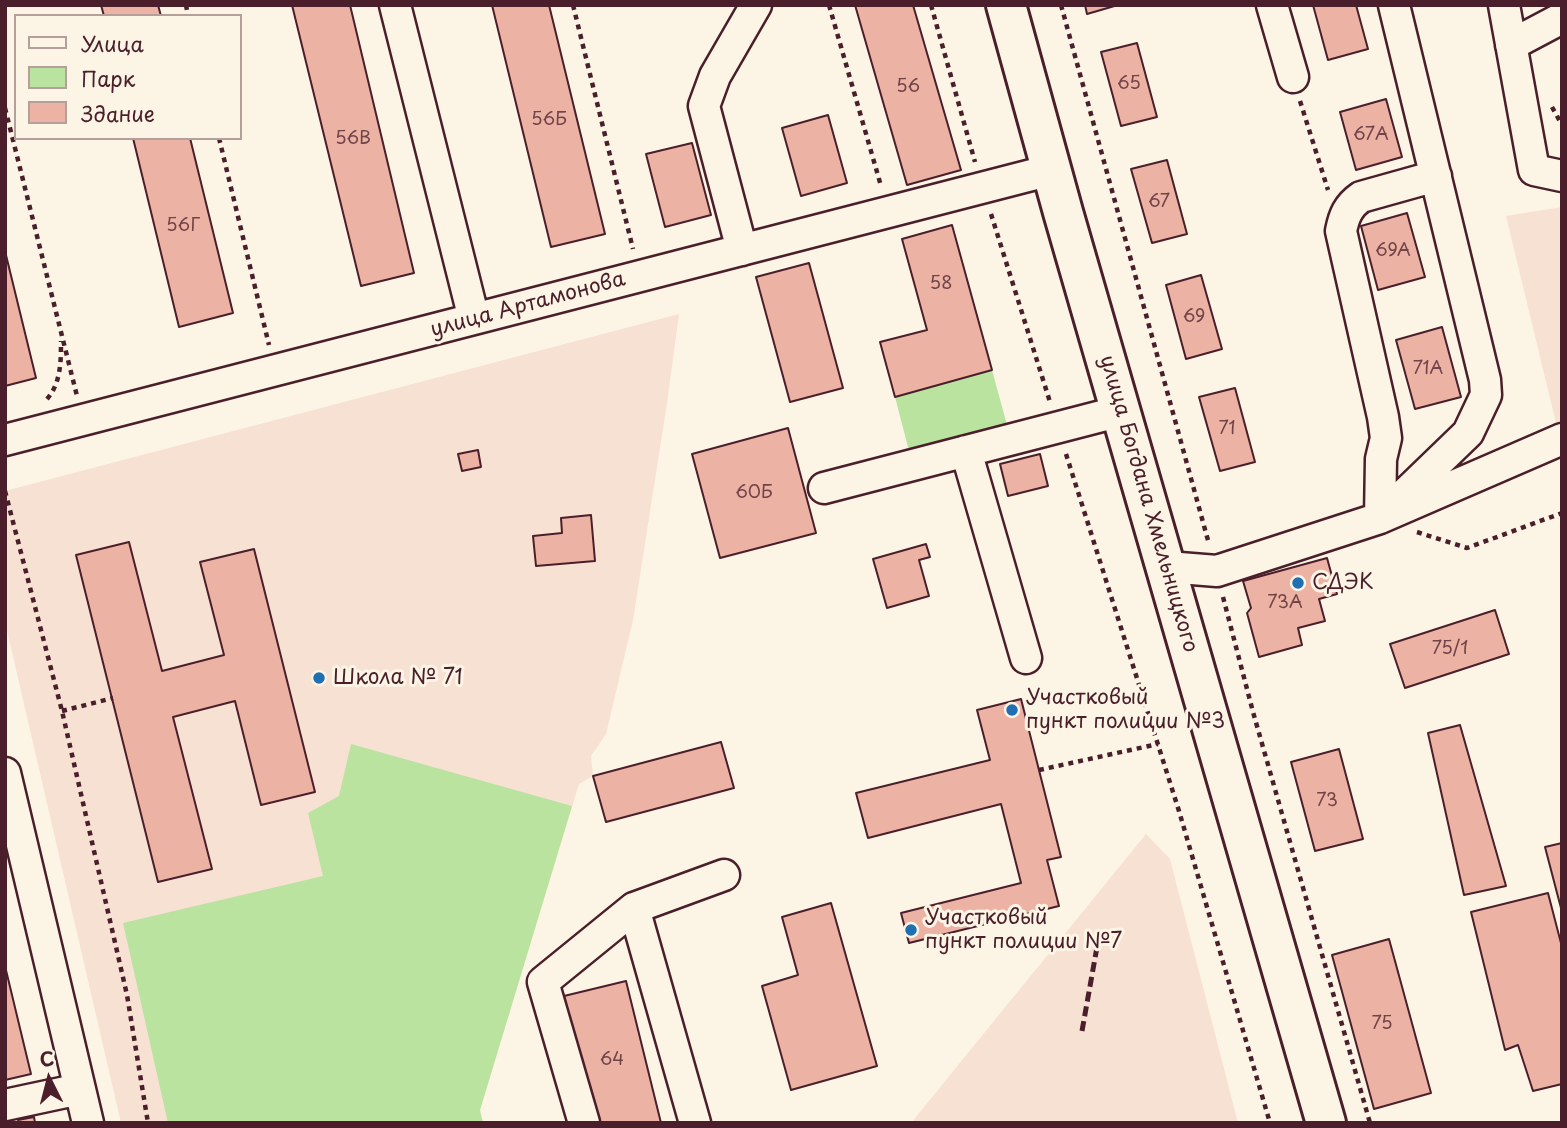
<!DOCTYPE html>
<meta charset="utf-8">
<style>
body{margin:0}
#map{position:relative;width:1567px;height:1128px;overflow:hidden;background:#fcf5e5;font-family:"Playpen Sans",sans-serif}
canvas{display:block}
.frame{position:absolute;inset:0;border:7px solid #4a1f2b;pointer-events:none}
.legend{position:absolute;left:14px;top:14px;width:228px;height:126px;box-sizing:border-box;background:#fcf5e5;border:2px solid #b59f9b;margin:0;padding:9px 12px;list-style:none;font-size:21px;color:#4a1f2b}
.legend li{display:flex;align-items:center;gap:14px;height:35px}
.legend b{width:35px;border:2px solid #b59f9b}
.north{position:absolute;left:14px;top:1044px;width:70px;height:70px;-webkit-text-stroke:5px #fcf5e5;paint-order:stroke;rotate:354deg;font-size:19px;font-weight:700;line-height:28px;text-align:center;color:#4a1f2b}
.north::after{content:'';display:block;margin:auto;width:24px;height:32px;background:#4a1f2b;clip-path:polygon(50% 0,100% 100%,50% 72%,0 100%)}
</style>
<div id="map">
<canvas width="1567" height="1128"></canvas>
<div class="frame"></div>
<ul class="legend">
<li><b style="height:9px;background:#fcf5e5"></b>Улица</li>
<li><b style="height:19px;background:#b9e39f"></b>Парк</li>
<li><b style="height:19px;background:#ecb3a4"></b>Здание</li>
</ul>
<div class="north">С</div>
</div>
<script>
const c = document.querySelector('canvas').getContext('2d');
c.lineJoin = 'round';
function fillPath(path, color) { c.fillStyle = color; c.fill(path, 'evenodd'); }
function strokePath(path, color, width, dash) { c.strokeStyle = color; c.lineWidth = width; c.lineCap = dash ? 'butt' : 'round'; c.setLineDash(dash || []); c.stroke(path); }
function drawText(font, color, halo, rows, align = 'center') {
  c.font = font + ' "Playpen Sans",sans-serif'; c.lineWidth = 6; c.setLineDash([]); c.textBaseline = 'middle'; c.strokeStyle = halo; c.fillStyle = color; for (const [text, x, y, turn = 0] of rows) {
    c.save(); c.translate(x, y); c.rotate((+turn || 0) * Math.PI / 180); c.textAlign = isNaN(turn) ? turn : align; if (halo) c.strokeText(text, 0, 0); c.fillText(text, 0, 0); c.restore();
  }
}
fillPath(new Path2D(`
 M1562,207V448L1506,216Z
 M679,314L667,403L633,620L606,734L591,756L593,776L579,784L480,1110L424,1123H121L5,622V491Z
 M1146,834L1170,859L1238,1123H911Z`), '#f7e1d2');
fillPath(new Path2D(`
 M992,370L1007,425L909,451L895,397Z
 M351,744L572,806L480,1110L483,1123H168L123,923L323,876L308,813L339,796Z`), '#b9e39f');
const building = new Path2D(`
 M101,5H158L161,16H104Z
 M292,5H350L414,273L361,286Z
 M492,5H549L605,234L551,247Z
 M855,5H913L961,170L907,185Z
 M1085,5H1118L1087,14Z
 M1313,5H1356L1368,49L1328,60Z
 M1137,43L1157,117L1121,126L1101,52Z
 M1386,99L1402,157L1356,170L1340,112Z
 M828,115L847,183L801,196L782,128Z
 M133,138H190L233,313L179,327Z
 M692,143L711,215L665,227L646,154Z
 M1167,160L1187,234L1152,243L1131,169Z
 M1407,213L1425,277L1378,290L1361,226Z
 M952,225L992,370L895,397L880,342L927,330L902,239Z
 M5,251L36,378L5,386Z
 M809,263L843,388L790,402L756,277Z
 M1201,275L1222,349L1186,359L1166,285Z
 M1442,327L1461,397L1415,409L1396,340Z
 M1235,388L1255,462L1220,471L1199,397Z
 M788,428L816,533L720,558L692,454Z
 M478,450L481,467L462,471L458,454Z
 M1040,454L1048,486L1008,496L1000,464Z
 M591,515L595,561L536,566L533,536L562,533L561,518Z
 M129,542L162,671L224,655L200,562L254,549L315,792L261,805L235,701L173,717L212,869L158,882L76,555Z
 M926,544L930,557L919,560L929,596L887,608L873,559Z
 M1327,558L1337,594L1319,599L1325,621L1298,628L1302,645L1259,657L1247,613L1251,608L1243,581Z
 M1495,610L1509,654L1405,688L1390,644Z
 M1021,699L1061,857L1047,860L1059,906L909,943L901,913L1021,883L1001,804L868,838L856,793L990,760L977,710Z
 M1460,725L1506,886L1464,895L1428,733Z
 M721,742L734,788L606,822L593,776Z
 M1339,749L1363,839L1315,851L1291,762Z
 M1562,843V912L1545,847Z
 M1548,893L1562,947V1084L1533,1091L1518,1045L1505,1050L1471,912Z
 M831,903L877,1066L791,1090L762,986L798,975L782,917Z
 M1389,939L1431,1093L1374,1109L1332,955Z
 M5,966L31,1074L5,1080Z
 M626,981L661,1123H595L564,996Z
 M34,1117L35,1123H19L18,1120Z`);
fillPath(building, '#ecb3a4');
strokePath(building, '#4a1f2b', 2);
const minor = new Path2D(`
 M395,5L474,319
 M1272,5L1293,77
 M1504,5L1534,170L1562,176
 M1511,45L1562,18
 M742,250L704,106L715,76L756,5
 M5,440L1051,170
 M966,451L1026,658
 M824,488L1121,411
 M1380,518L1468,433L1486,395L1485,380L1394,5
 M1380,518L1381,459L1386,438L1383,417L1341,231C1344,216 1348,206 1361,197L1436,176
 M1167,567L1217,571L1380,518L1562,439
 M5,773L88,1123
 M634,908L695,1123
 M5,1105L80,1089
 M584,1123L543,982L634,908L724,875`);
const major = new Path2D(`
 M1006,5L1063,212L1326,1123`);
strokePath(minor, '#4a1f2b', 35);
strokePath(major, '#4a1f2b', 44);
strokePath(new Path2D(`
 M186,5L188,16
 M573,5L633,249
 M829,5L881,186
 M931,5L975,162
 M1061,5L1209,544
 M1300,101L1328,190
 M1552,107L1562,125
 M5,108L77,396
 M219,138L269,345
 M991,214L1050,402
 M47,399C61,383 61,361 61,341
 M1066,454L1179,811L1270,1123
 M5,491L62,711L127,995L148,1123
 M1417,532L1467,548L1562,513
 M1223,597L1253,712L1370,1123
 M62,711L113,698
 M1039,770L1158,744`), '#4a1f2b', 4.5, [5, 5]);
strokePath(minor, '#fcf5e5', 30);
strokePath(major, '#fcf5e5', 38);
strokePath(new Path2D(`
 M1082,1031L1097,947`), '#4a1f2b', 5, [10, 5]);
for (const [x, y, r, color] of [
 [1298,583,7,"#1f6fb2"],
 [319,678,7,"#1f6fb2"],
 [1012,710,7,"#1f6fb2"],
 [911,930,7,"#1f6fb2"]
]) { const dot = new Path2D(); dot.arc(x, y, r, 0, 2 * Math.PI); c.fillStyle = color; c.fill(dot); strokePath(dot, '#fcf5e5', 2.5); }
drawText('18px', '#724449', null, [
 ["65",1129,84],
 ["56",908,87],
 ["56Б",549,120],
 ["67А",1371,135],
 ["56В",353,139],
 ["67",1159,202],
 ["56Г",183,226],
 ["69А",1393,251],
 ["58",941,284],
 ["69",1194,317],
 ["71А",1428,369],
 ["71",1227,429],
 ["60Б",754,493],
 ["73А",1285,603],
 ["75/1",1450,649],
 ["73",1327,801],
 ["75",1382,1024],
 ["64",612,1060]
]);
drawText('21px', '#4a1f2b', '#fcf5e5', [
 ["улица Артамонова",528,305,-15],
 ["улица Богдана Хмельницкого",1148,504,74]
]);
drawText('21px', '#4a1f2b', '#fcf5e5', [
 ["СДЭК",1312,583],
 ["Школа № 71",333,678],
 ["Участковый",1026,698],
 ["пункт полиции №3",1026,722],
 ["Участковый",925,918],
 ["пункт полиции №7",925,942]
], 'left');
</script>
